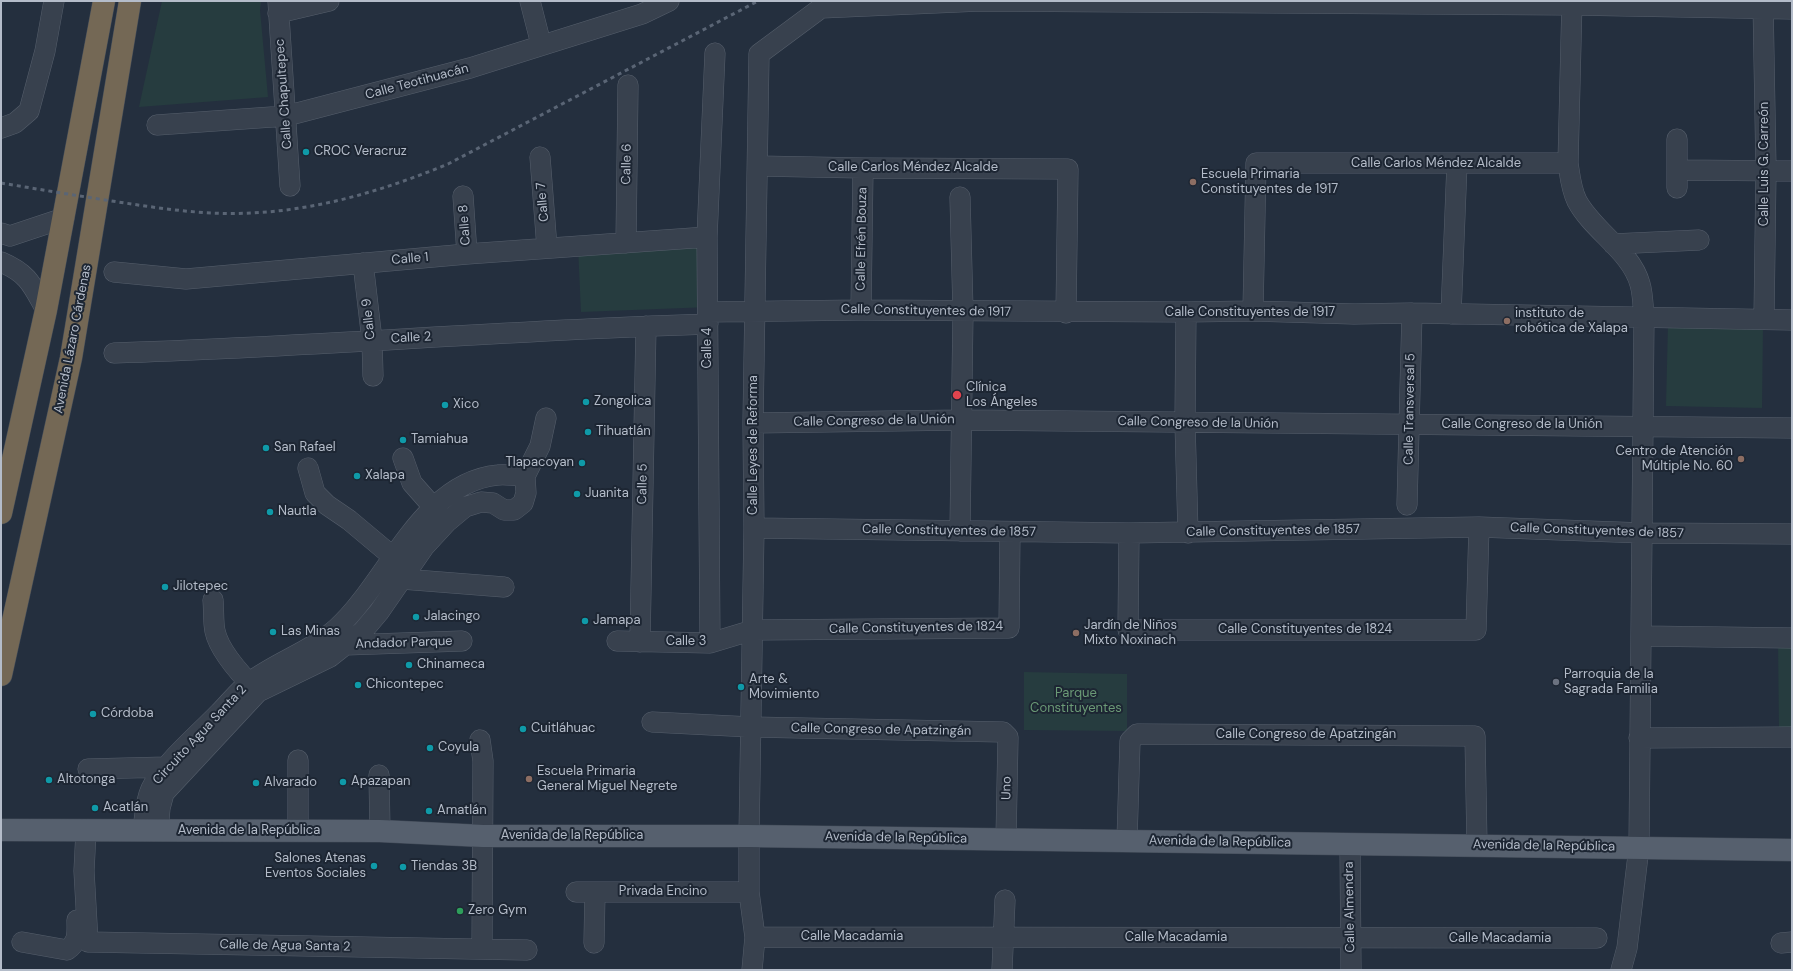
<!DOCTYPE html>
<meta charset="utf-8">
<style>
body{margin:0}
#map{position:relative;width:1793px;height:971px;overflow:hidden;background:#242f3e;font-family:"DM Sans",sans-serif}
canvas{display:block}
.frame{position:absolute;inset:0;border:2px solid #b4bcc9;pointer-events:none}
</style>
<div id="map">
<canvas width="1793" height="971"></canvas>
<div class="frame"></div>
</div>
<script>
const c = document.querySelector('canvas').getContext('2d');
c.lineJoin = 'round';
function fillPath(path, color) { c.fillStyle = color; c.fill(path, 'evenodd'); }
function strokePath(path, color, width, dash) { c.strokeStyle = color; c.lineWidth = width; c.lineCap = dash ? 'butt' : 'round'; c.setLineDash(dash || []); c.stroke(path); }
function drawText(font, color, halo, rows, align = 'center') {
  c.font = font + ' "DM Sans",sans-serif'; c.lineWidth = 4; c.setLineDash([]); c.textBaseline = 'middle'; c.strokeStyle = halo; c.fillStyle = color; for (const [text, x, y, turn = 0] of rows) {
    c.save(); c.translate(x, y); c.rotate((+turn || 0) * Math.PI / 180); c.textAlign = isNaN(turn) ? turn : align; if (halo) c.strokeText(text, 0, 0); c.fillText(text, 0, 0); c.restore();
  }
}
fillPath(new Path2D(`
 M162,1H261L260,10L268,97L139,107Z
 M707,242L710,307L581,312L578,247Z
 M1668,324L1763,326L1762,408L1666,406Z
 M1778,639H1792V732H1779Z
 M1024,672L1127,674V731L1024,730Z`), '#263c3f');
const minor = new Path2D(`
 M278,1L290,186
 M530,1L541,44
 M1572,1L1568,163C1570,176 1571,189 1577,201C1593,231 1631,251 1640,284C1643,294 1643,307 1644,317L1639,847L1627,948L1621,970
 M1763,1L1766,170L1764,319
 M278,13L329,1
 M157,125L286,116L470,68L642,14L669,1
 M1,128L15,123L29,111L45,51L54,1
 M540,157L547,248
 M758,166L863,168L1068,169L1066,313
 M1677,170L1792,171
 M1677,188V139
 M463,196L467,254
 M960,197L963,311L960,531
 M1,233L10,236L64,218
 M626,243L628,85
 M1613,244L1699,240
 M1,262C29,274 32,285 46,310
 M363,263L372,340L373,376
 M114,272L186,279L467,254L707,237
 M861,310L863,168
 M1253,311L1256,163H1568
 M708,312L861,310L1186,312L1253,311L1354,314L1412,313L1792,320
 M1186,312L1185,423L1188,533
 M1451,314L1457,164
 M114,353C312,347 510,330 708,324
 M753,423L962,420L1792,428
 M403,458L412,483L442,517
 M308,468L315,493L327,505L349,520L392,556
 M525,476L540,446L546,418
 M1407,505L1412,313
 M754,528L1129,533L1479,527L1643,533L1792,534
 M1129,533L1128,630H1476L1479,527
 M402,579L504,587
 M213,600C214,610 213,622 215,631C219,651 244,678 258,692
 M1641,636L1792,638
 M617,641L710,643L753,630L1009,628L1010,532
 M640,642L646,326
 M710,643L707,237L715,53
 M345,645L462,641
 M652,722L751,727L1003,732L1008,737L1006,839
 M1639,738L1792,737
 M480,740L483,761L482,949
 M88,769L167,767
 M379,775L380,831
 M143,830C145,816 145,802 151,789C162,765 201,732 220,712C229,703 239,690 250,682C277,662 311,651 337,628C388,582 421,482 498,475C506,474 516,476 525,476
 M158,830L160,808L164,793L258,692L330,657L363,631L379,612L424,547L447,522L465,507L481,502L493,503L504,510H514L523,503L526,493L525,476
 M86,831L84,871L88,942L527,950
 M298,831V760
 M1127,840L1130,741L1137,734L1475,736L1477,845
 M1350,845L1351,970
 M576,892H749
 M755,937L1597,938
 M22,942L67,950C79,942 77,932 77,920
 M594,943L595,892
 M1781,943L1792,942
 M752,970L755,937L749,892V836L754,528L753,423L759,54L821,8L980,1L1572,5L1792,9
 M1002,970L1005,900`);
const major = new Path2D(`
 M1,830L380,831L483,836H749L1792,850`);
const highway = new Path2D(`
 M1,513L46,310L104,1
 M1,675L71,358L130,1`);
strokePath(minor, '#565f6c', 21);
strokePath(major, '#414a57', 23);
strokePath(highway, '#434c59', 23);
strokePath(minor, '#38414e', 20);
strokePath(major, '#56606e', 22);
strokePath(highway, '#746855', 22);
strokePath(new Path2D(`
 M1,183C49,191 97,199 145,206C180,211 216,215 251,213C319,210 385,190 448,164L758,1`), '#5a6575', 3, [4, 4]);
for (const [x, y, r, color] of [
 [306,152,4,"#0f9aa8"],
 [1193,182,4,"#8d6e63"],
 [1507,321,4,"#8d6e63"],
 [957,395,5,"#e0444e"],
 [586,402,4,"#0f9aa8"],
 [445,405,4,"#0f9aa8"],
 [588,432,4,"#0f9aa8"],
 [403,440,4,"#0f9aa8"],
 [266,448,4,"#0f9aa8"],
 [1741,459,4,"#8d6e63"],
 [582,463,4,"#0f9aa8"],
 [357,476,4,"#0f9aa8"],
 [577,494,4,"#0f9aa8"],
 [270,512,4,"#0f9aa8"],
 [165,587,4,"#0f9aa8"],
 [416,617,4,"#0f9aa8"],
 [585,621,4,"#0f9aa8"],
 [273,632,4,"#0f9aa8"],
 [1076,633,4,"#8d6e63"],
 [409,665,4,"#0f9aa8"],
 [1556,682,4,"#6b7280"],
 [358,685,4,"#0f9aa8"],
 [741,687,4,"#0f9aa8"],
 [93,714,4,"#0f9aa8"],
 [523,729,4,"#0f9aa8"],
 [430,748,4,"#0f9aa8"],
 [529,779,4,"#8d6e63"],
 [49,780,4,"#0f9aa8"],
 [343,782,4,"#0f9aa8"],
 [256,783,4,"#0f9aa8"],
 [95,808,4,"#0f9aa8"],
 [429,811,4,"#0f9aa8"],
 [374,866,4,"#0f9aa8"],
 [403,867,4,"#0f9aa8"],
 [460,911,4,"#2e9e5b"]
]) { const dot = new Path2D(); dot.arc(x, y, r, 0, 2 * Math.PI); c.fillStyle = color; c.fill(dot); strokePath(dot, '#1d2633', 1.5); }
drawText('13px', '#b4bcc9', '#1d2633', [
 ["Calle Teotihuacán",417,82,-15],
 ["Calle Chapultepec",284,94,-94],
 ["Calle 6",627,164,-89],
 ["Calle Carlos Méndez Alcalde",1436,164],
 ["Calle Luis G. Carreón",1765,164,-90],
 ["Calle Carlos Méndez Alcalde",913,168],
 ["Calle 7",543,202,-95],
 ["Calle 8",465,225,-94],
 ["Calle Efrén Bouza",862,239,-89],
 ["Calle 1",410,259,-5],
 ["Calle Constituyentes de 1917",926,311,1],
 ["Calle Constituyentes de 1917",1250,313],
 ["Calle 9",369,319,-96],
 ["Calle 2",411,338,-3],
 ["Avenida Lázaro Cárdenas",73,339,-79],
 ["Calle 4",708,348,-90],
 ["Calle Transversal 5",1410,409,-89],
 ["Calle Congreso de la Unión",874,421,-1],
 ["Calle Congreso de la Unión",1198,423,1],
 ["Calle Congreso de la Unión",1522,425],
 ["Calle Leyes de Reforma",754,445,-90],
 ["Calle 5",643,484,-89],
 ["Calle Constituyentes de 1857",949,531,1],
 ["Calle Constituyentes de 1857",1273,531,-1],
 ["Calle Constituyentes de 1857",1597,531,2],
 ["Calle Constituyentes de 1824",916,628,-1],
 ["Calle Constituyentes de 1824",1305,630],
 ["Calle 3",686,642],
 ["Andador Parque",404,643,-2],
 ["Calle Congreso de Apatzingán",881,730,1],
 ["Circuito Agua Santa 2",200,735,-47],
 ["Calle Congreso de Apatzingán",1306,735],
 ["Uno",1007,788,-89],
 ["Avenida de la República",249,831],
 ["Avenida de la República",572,836],
 ["Avenida de la República",896,838,1],
 ["Avenida de la República",1220,842,1],
 ["Avenida de la República",1544,846,1],
 ["Privada Encino",663,892],
 ["Calle Almendra",1350,907,-91],
 ["Calle Macadamia",852,937],
 ["Calle Macadamia",1176,938],
 ["Calle Macadamia",1500,939],
 ["Calle de Agua Santa 2",285,946,1]
]);
drawText('13px', '#b4bcc9', '#1d2633', [
 ["CROC Veracruz",314,152],
 ["Escuela Primaria",1201,175],
 ["Constituyentes de 1917",1201,190],
 ["instituto de",1515,314],
 ["robótica de Xalapa",1515,329],
 ["Clínica",966,388],
 ["Los Ángeles",966,403],
 ["Zongolica",594,402],
 ["Xico",453,405],
 ["Tihuatlán",596,432],
 ["Tamiahua",411,440],
 ["San Rafael",274,448],
 ["Centro de Atención",1733,452,"right"],
 ["Múltiple No. 60",1733,467,"right"],
 ["Tlapacoyan",574,463,"right"],
 ["Xalapa",365,476],
 ["Juanita",585,494],
 ["Nautla",278,512],
 ["Jilotepec",173,587],
 ["Jalacingo",424,617],
 ["Jamapa",593,621],
 ["Jardín de Niños",1084,626],
 ["Mixto Noxinach",1084,641],
 ["Las Minas",281,632],
 ["Chinameca",417,665],
 ["Parroquia de la",1564,675],
 ["Sagrada Familia",1564,690],
 ["Arte &",749,680],
 ["Movimiento",749,695],
 ["Chicontepec",366,685],
 ["Córdoba",101,714],
 ["Cuitláhuac",531,729],
 ["Coyula",438,748],
 ["Escuela Primaria",537,772],
 ["General Miguel Negrete",537,787],
 ["Altotonga",57,780],
 ["Apazapan",351,782],
 ["Alvarado",264,783],
 ["Acatlán",103,808],
 ["Amatlán",437,811],
 ["Salones Atenas",366,859,"right"],
 ["Eventos Sociales",366,874,"right"],
 ["Tiendas 3B",411,867],
 ["Zero Gym",468,911]
], 'left');
drawText('13px', '#6b9a76', '#1d2633', [
 ["Parque",1076,694],
 ["Constituyentes",1076,709]
]);
</script>
